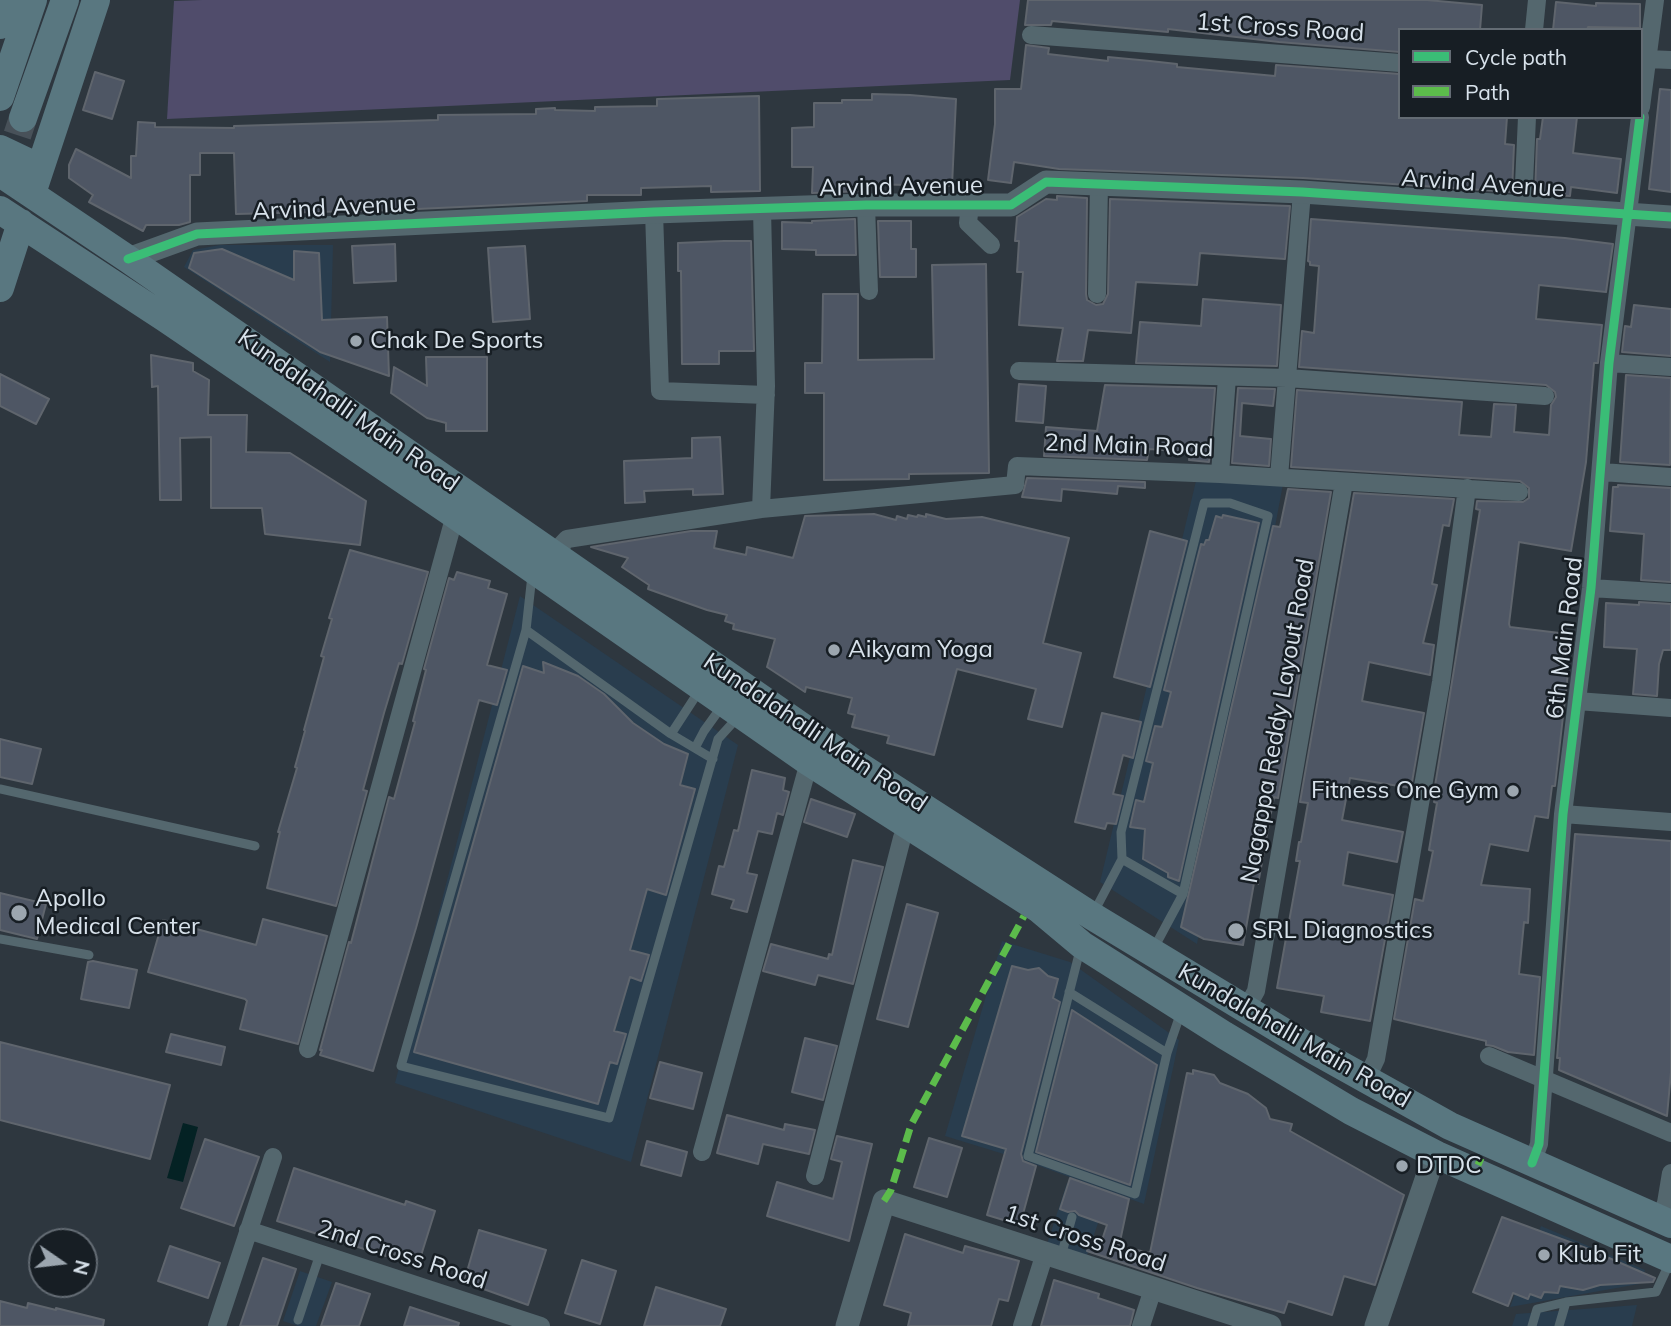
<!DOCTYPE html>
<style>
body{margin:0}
#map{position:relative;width:1671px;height:1326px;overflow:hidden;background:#2e373f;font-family:Mulish,sans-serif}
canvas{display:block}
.legend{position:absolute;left:1398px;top:28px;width:245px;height:91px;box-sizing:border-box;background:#171e24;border:2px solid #646c74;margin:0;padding:9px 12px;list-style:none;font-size:21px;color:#d8e2eb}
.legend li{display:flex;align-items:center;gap:14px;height:35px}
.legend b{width:35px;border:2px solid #646c74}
.north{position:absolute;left:28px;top:1228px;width:70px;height:70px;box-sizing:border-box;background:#171e24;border:2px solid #646c74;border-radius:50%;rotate:104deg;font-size:19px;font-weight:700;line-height:28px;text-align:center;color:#d8e2eb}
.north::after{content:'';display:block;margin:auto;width:24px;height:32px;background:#9ca6af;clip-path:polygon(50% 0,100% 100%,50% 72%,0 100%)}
</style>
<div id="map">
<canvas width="1671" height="1326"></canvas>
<ul class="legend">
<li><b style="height:9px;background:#3abd76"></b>Cycle path</li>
<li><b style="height:9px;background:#5cbc4b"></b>Path</li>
</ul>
<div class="north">N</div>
</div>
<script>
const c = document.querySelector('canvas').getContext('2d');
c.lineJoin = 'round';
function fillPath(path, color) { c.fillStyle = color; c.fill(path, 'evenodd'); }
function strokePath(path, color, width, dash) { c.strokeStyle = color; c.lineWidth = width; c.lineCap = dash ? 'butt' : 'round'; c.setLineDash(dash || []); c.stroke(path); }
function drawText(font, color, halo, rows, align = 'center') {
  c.font = font + ' Mulish,sans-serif'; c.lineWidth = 5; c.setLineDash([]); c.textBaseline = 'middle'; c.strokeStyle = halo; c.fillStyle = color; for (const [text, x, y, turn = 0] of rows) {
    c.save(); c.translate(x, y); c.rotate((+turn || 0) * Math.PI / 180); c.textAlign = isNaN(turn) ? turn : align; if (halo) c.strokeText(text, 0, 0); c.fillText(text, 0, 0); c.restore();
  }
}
fillPath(new Path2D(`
 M220,245H333L330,362L184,267L193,250Z
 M1196,481L1283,484L1197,944L1100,882Z
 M520,596L738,745L631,1162L395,1083Z
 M1002,941L1070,962L1179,1040L1144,1204L1020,1159L945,1136Z
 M1067,1183L1107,1197L1086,1258L1047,1244Z
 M1541,1226L1645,1270L1639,1284L1510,1307Z
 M300,1271L332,1282L316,1326H298L283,1321Z
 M1637,1305L1632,1326H1512L1516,1314Z`), '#293d4e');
fillPath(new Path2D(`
 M202,0H1020L1010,80L167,119L174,1Z`), '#504c6b');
fillPath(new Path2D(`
 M183,1123L198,1127L183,1182L167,1178Z`), '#042224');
const building = new Path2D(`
 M1028,0H1427L1482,5L1480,30H1400V52L1279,42L1168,29V32L1052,21L1051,25H1025Z
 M1556,2L1596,6V3L1640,4V28L1588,27L1587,30H1553Z
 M1026,45L1049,48L1048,54L1108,61V57L1150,61L1177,64V67L1275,76L1276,65L1400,74V117H1507L1505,144L1514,145L1512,192L1303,178L1059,169L1014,162L1011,183L988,180L995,124V89H1021Z
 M95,72L124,81L112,119L83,110Z
 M1660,89L1671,90V192L1649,189Z
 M872,94L910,95L956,99L952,186L908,183V185L864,184V191L812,193L813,167H792V128L814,127V103H842V100H872Z
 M759,96L760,191L711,192V186L641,188V195H587V201L396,210L236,214L234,153H200V175H190V222L179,225H146L143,231L89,202L93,195L69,178V165L76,149L131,178V156H136L138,122L155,123V127L234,128V126L438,120V115L536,114V109L555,108V110L595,111V107L657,106V99Z
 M1543,117H1577L1573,153L1621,159L1617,193L1571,187L1570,196L1535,194L1537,139H1540Z
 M1057,196L1087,198L1086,294L1087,300L1096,305L1103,304L1108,294L1110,199L1290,206L1285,259L1200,253L1197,285L1136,282L1131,333L1088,330L1083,361H1057L1063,328L1019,325L1023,272H1017L1019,241H1015L1017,217L1046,199L1057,200Z
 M855,219L856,255H816V250L782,249V222L812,223V221Z
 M1311,219L1565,238L1613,244L1606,292L1539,285L1536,319L1602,325L1598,363H1594L1586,462L1571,551L1519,542L1509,624L1510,627L1568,634L1563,673H1568L1555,786H1552L1548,818L1535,816L1528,851L1490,844L1481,885L1530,889L1528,923L1524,922L1519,974L1540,977L1534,1055L1508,1052L1493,1046L1486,1045V1041L1394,1019L1415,899L1423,901L1433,851L1429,850L1437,803L1434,802L1436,793L1434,792L1480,510L1476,509L1477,501L1523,502L1529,498V488L1520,481L1291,467L1297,390L1462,402L1459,435L1491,437L1494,404L1516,405L1514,432L1549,435L1551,405L1556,397L1555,392L1546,385L1299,367L1302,331L1314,333L1319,266L1310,265V262L1308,261Z
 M878,221H911V249H916V277H880Z
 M724,241H751L754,351H719V364H682L681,271H678V243Z
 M395,244L396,281L354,283L352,246Z
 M525,246L530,319L493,322L488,248Z
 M222,249L294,280V251L319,253L322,320L387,317L389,376L320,352L189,268L194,253Z
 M986,264L989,473L909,474V479L824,480V393H805V363H822L823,294H858V360L934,359L932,265Z
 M1203,299L1281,305L1277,366L1136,363L1140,322L1201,326Z
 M1634,305L1671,309V356L1622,352L1625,326L1631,327Z
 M151,355L193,363V371L209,380L208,415H247L246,452L290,453L366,501L360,545L265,534L262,508H211V437L180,438L181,500H160L158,386L152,387Z
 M426,357H487V431H446V423L427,418L391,393L394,367L427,386Z
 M0,374L49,399L36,424L0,406Z
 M1626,375L1671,378L1670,465L1620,462Z
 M1019,384L1046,386L1043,423L1016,421Z
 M1105,385L1215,388L1209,462L1189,460L1190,452L1149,449L1147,460L1044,456L1046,427L1097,431Z
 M1238,388L1275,389L1273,406L1242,403L1240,436L1271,439L1269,466L1232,463Z
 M720,437L723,494L693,495V489L644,491L645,502L625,503L624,461L692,458V438Z
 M1027,478L1145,482V488L1118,486L1117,494L1062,489L1061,501L1022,497Z
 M1618,485L1671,488V582L1641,580L1644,534L1610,531L1613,487H1618Z
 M1288,489L1331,492L1278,798L1274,797L1273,802L1258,884L1254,883L1243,945L1204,939L1181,927L1273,526L1280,527Z
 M1354,493L1454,499L1449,526L1443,525L1432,584L1437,585L1423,643L1434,645L1430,675L1369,662L1362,701L1424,713L1411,788L1350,778L1342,820L1403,832L1397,862L1348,852L1343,885L1393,895L1370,1021L1321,1012L1324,996L1277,988L1300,861H1296L1299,842H1301L1308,803L1300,802Z
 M874,514L896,520L897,516L907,519L908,515L917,517L918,515L926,517V514L946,519L982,517L1069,538L1043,643L1081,653L1062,727L1028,719L1036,689L957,669L934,755L887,743L889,736L852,727L855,715L848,713L852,698L806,687L805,692L767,667L775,639L733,629L734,624L725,621L727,615L707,610L648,589L649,585L622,567L628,558L591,547L691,531H717L714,548L746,555L747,547L793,558L805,516Z
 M1223,515L1259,523L1179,881L1168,877V873L1143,859L1145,829L1130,827L1136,800L1144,802L1153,763L1146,761L1155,726L1162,727L1171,692L1164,690L1201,544L1204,545L1206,540H1209L1216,516L1222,518Z
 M1150,531L1187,541L1150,687L1114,677Z
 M350,550L428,572L402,664L399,663L384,713L363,790L367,791L336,906L267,888L280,832H278L297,768L295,767L305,731L304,730L324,657L321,656L332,619L329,618Z
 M457,572L490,581L488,588L507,594L487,665L507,670L497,705L479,700L416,928L373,1071L320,1055L322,1050H320L349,942L351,943L389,797L394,799L415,722L413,721L426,670L424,669L449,578L454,580Z
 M1639,602L1671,604V650H1663L1659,664L1657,696L1633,694L1637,649L1604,647L1606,603L1639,605Z
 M543,662L578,676L604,694L633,723L664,744L688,754L680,785L695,789L666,895L647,889L630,950L649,955L641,981L630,977L614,1031L626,1034L617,1064L610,1062L598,1104L414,1052L523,666L544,673Z
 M1102,713L1141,722L1133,758L1123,755L1113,794L1123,796L1116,824L1107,823L1105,829L1075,822Z
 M0,739L41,749L32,784L0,777Z
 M752,770L785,778L783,790L789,792L783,815L777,813L772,834L758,831L747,873L757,875L747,912L731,908L734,900L712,894L719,866L724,867L734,830L738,831Z
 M811,799L855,814L847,837L804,822Z
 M1575,834L1671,841V1072L1667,1116L1559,1070L1560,1058H1557Z
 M853,860L883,867L853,984L818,975L815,985L763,971L771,944L828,959L829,954L832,955Z
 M0,893L46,904L37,939L0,930Z
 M907,904L938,913L908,1027L877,1019Z
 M263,919L327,936L298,1044L240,1029L247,1001L245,999L148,972L163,920L256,945Z
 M93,961L137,970L129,1008L81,999L88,962Z
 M1012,966L1028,970L1039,968L1048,976L1058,979L1053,998L1060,1002L1021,1154L1023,1161L1036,1166L1020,1225L987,1215L1006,1149L962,1136Z
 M1072,1010L1157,1065L1130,1185L1036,1152Z
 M171,1034L225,1047L221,1065L166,1052Z
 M805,1038L837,1046L823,1100L792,1092Z
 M0,1042L170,1085L150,1159L0,1120Z
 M660,1062L702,1073L693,1109L650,1098Z
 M1193,1070L1214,1075L1220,1083L1248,1094L1266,1108L1270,1119L1292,1124L1290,1131L1404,1195L1375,1285L1344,1276L1332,1315L1288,1301L1284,1313L1197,1288L1087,1251L1090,1240L1101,1243L1107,1225L1079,1215L1075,1211L1068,1212L1060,1209L1070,1178L1129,1199L1119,1246L1150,1253L1187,1073L1193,1074Z
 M727,1115L784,1130L785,1124L815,1130L809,1154L763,1144L758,1164L717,1153Z
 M837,1136L872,1144L849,1241L767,1216L777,1182L833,1199L842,1162L831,1159Z
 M929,1138L962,1148L947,1197L914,1187Z
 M205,1139L259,1157L234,1226L181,1208Z
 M647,1141L687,1152L681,1176L641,1165Z
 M294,1168L405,1205L406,1201L435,1211L419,1262L387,1252L386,1256L277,1221Z
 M1502,1217L1586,1248L1655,1278L1653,1282L1600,1285L1583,1290L1560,1286L1558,1293L1544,1292L1541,1298L1530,1294L1528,1299L1513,1293L1508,1306L1473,1292Z
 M479,1230L546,1250L528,1305L464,1282Z
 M905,1234L963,1253L965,1246L1019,1261L1008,1301L999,1299L991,1326H908L911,1313L884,1305Z
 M170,1246L220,1263L208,1298L158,1281Z
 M263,1258L296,1269L277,1326H240Z
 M582,1260L616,1271L600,1324L565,1313Z
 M1054,1280L1099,1294L1098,1298L1134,1310L1130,1326H1041Z
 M336,1283L370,1294L359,1326H321Z
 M656,1287L726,1309L720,1326H644Z
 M0,1301L27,1308L28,1303L56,1310V1308L104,1320L103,1326H0Z
 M410,1307L459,1323L458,1326H404Z`);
fillPath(building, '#4e5664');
strokePath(building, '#5f656d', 2);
strokePath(new Path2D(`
 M4,175L23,118`), '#485159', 28, [28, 14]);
strokePath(new Path2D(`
 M532,575L526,630L401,1066L609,1118L718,739L738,717
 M526,630L671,734L713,759
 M671,734L699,691
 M695,748L704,731L722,706
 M0,789L255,846
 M1122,859L1183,894
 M1094,912L1122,859L1121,832L1204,503H1230L1268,516L1183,894L1154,948
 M0,939L89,955
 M1080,950L1028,1156L1135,1194L1167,1053L1181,1012
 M1069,992L1167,1053
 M1061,1256L1072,1217
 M298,1320L320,1254
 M1532,1326L1537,1309L1566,1302L1656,1292L1669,1264
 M1559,1326L1566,1302`), '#54676e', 9);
strokePath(new Path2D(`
 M1534,30L1537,0
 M1031,35L1400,63
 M1647,59L1671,60
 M1641,107L1655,0
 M970,204L968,223L991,245
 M866,205L869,291
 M1523,206L1527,117
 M654,212L660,391L766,395
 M1097,294L1099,184
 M1609,363L1671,367
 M1019,371L1287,378L1545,396
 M1602,472L1671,477
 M1220,474L1227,377
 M1279,477L1302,192
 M761,509L766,386L762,209
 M553,554L567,539L761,509L1015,485L1017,466L1220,474L1519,492
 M1591,588L1671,593
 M1577,701L1671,708
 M1563,814L1671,822
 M1246,1009L1256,991L1344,482
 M308,1049L455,515
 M1489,1056L1671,1133
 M1366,1080L1376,1059L1441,682L1467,488
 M702,1152L809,762
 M1532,1163L1539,1144L1563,814L1591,588L1609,363L1640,117
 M815,1176L902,838L908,825
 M1659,1219L1666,1203L1671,1173
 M248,1230L541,1326
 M217,1326L273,1157
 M1022,1326L1045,1253
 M1141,1326L1153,1289`), '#54676e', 18);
strokePath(new Path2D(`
 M128,259L197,234L654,212L866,205H1011L1046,182L1302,192L1671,217
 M847,1326L884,1201L1270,1326
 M1376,1326L1429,1171L1437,1155`), '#54676e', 23);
strokePath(new Path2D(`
 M0,25L9,0
 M0,97L33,0
 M23,118L65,0
 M0,149L40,168
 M0,173L128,259L850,760L1092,916L1312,1049L1450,1126L1671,1224
 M32,193L96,0
 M0,210L165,318L455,515L809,762L1039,909L1082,945L1224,1035L1351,1111L1437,1155L1671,1259
 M0,288L21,223`), '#597780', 28);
strokePath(new Path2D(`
 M1478,1165L1481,1158
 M884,1201L891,1190L911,1125L1024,916`), '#5cbc4b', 7, [14, 7]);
strokePath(new Path2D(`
 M128,259L197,234L654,212L866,205H1011L1046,182L1302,192L1671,217
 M1532,1163L1539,1144L1563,814L1591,588L1609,363L1640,117`), '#3abd76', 9);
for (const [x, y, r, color] of [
 [356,341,7,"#9ca6af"],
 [834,650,7,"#9ca6af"],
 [1513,791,7,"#9ca6af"],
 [19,913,9,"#9ca6af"],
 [1236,931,9,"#9ca6af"],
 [1402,1166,7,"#9ca6af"],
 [1544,1255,7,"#9ca6af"]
]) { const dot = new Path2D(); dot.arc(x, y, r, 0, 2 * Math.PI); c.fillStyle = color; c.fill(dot); strokePath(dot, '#171e24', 2.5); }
drawText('24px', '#d8e2eb', '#171e24', [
 ["1st Cross Road",1280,28,4],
 ["Arvind Avenue",1483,184,4],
 ["Arvind Avenue",901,187,-1],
 ["Arvind Avenue",334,208,-3],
 ["Kundalahalli Main Road",348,411,35],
 ["2nd Main Road",1129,446,2],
 ["6th Main Road",1565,638,-83],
 ["Nagappa Reddy Layout Road",1278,721,-80],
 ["Kundalahalli Main Road",815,733,34],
 ["Kundalahalli Main Road",1294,1036,30],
 ["1st Cross Road",1085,1239,18],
 ["2nd Cross Road",402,1255,18]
]);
drawText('24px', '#d8e2eb', '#171e24', [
 ["Chak De Sports",370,341],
 ["Aikyam Yoga",848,650],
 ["Fitness One Gym",1499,791,"right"],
 ["Apollo",35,899],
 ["Medical Center",35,927],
 ["SRL Diagnostics",1252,931],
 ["DTDC",1416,1166],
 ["Klub Fit",1558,1255]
], 'left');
</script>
